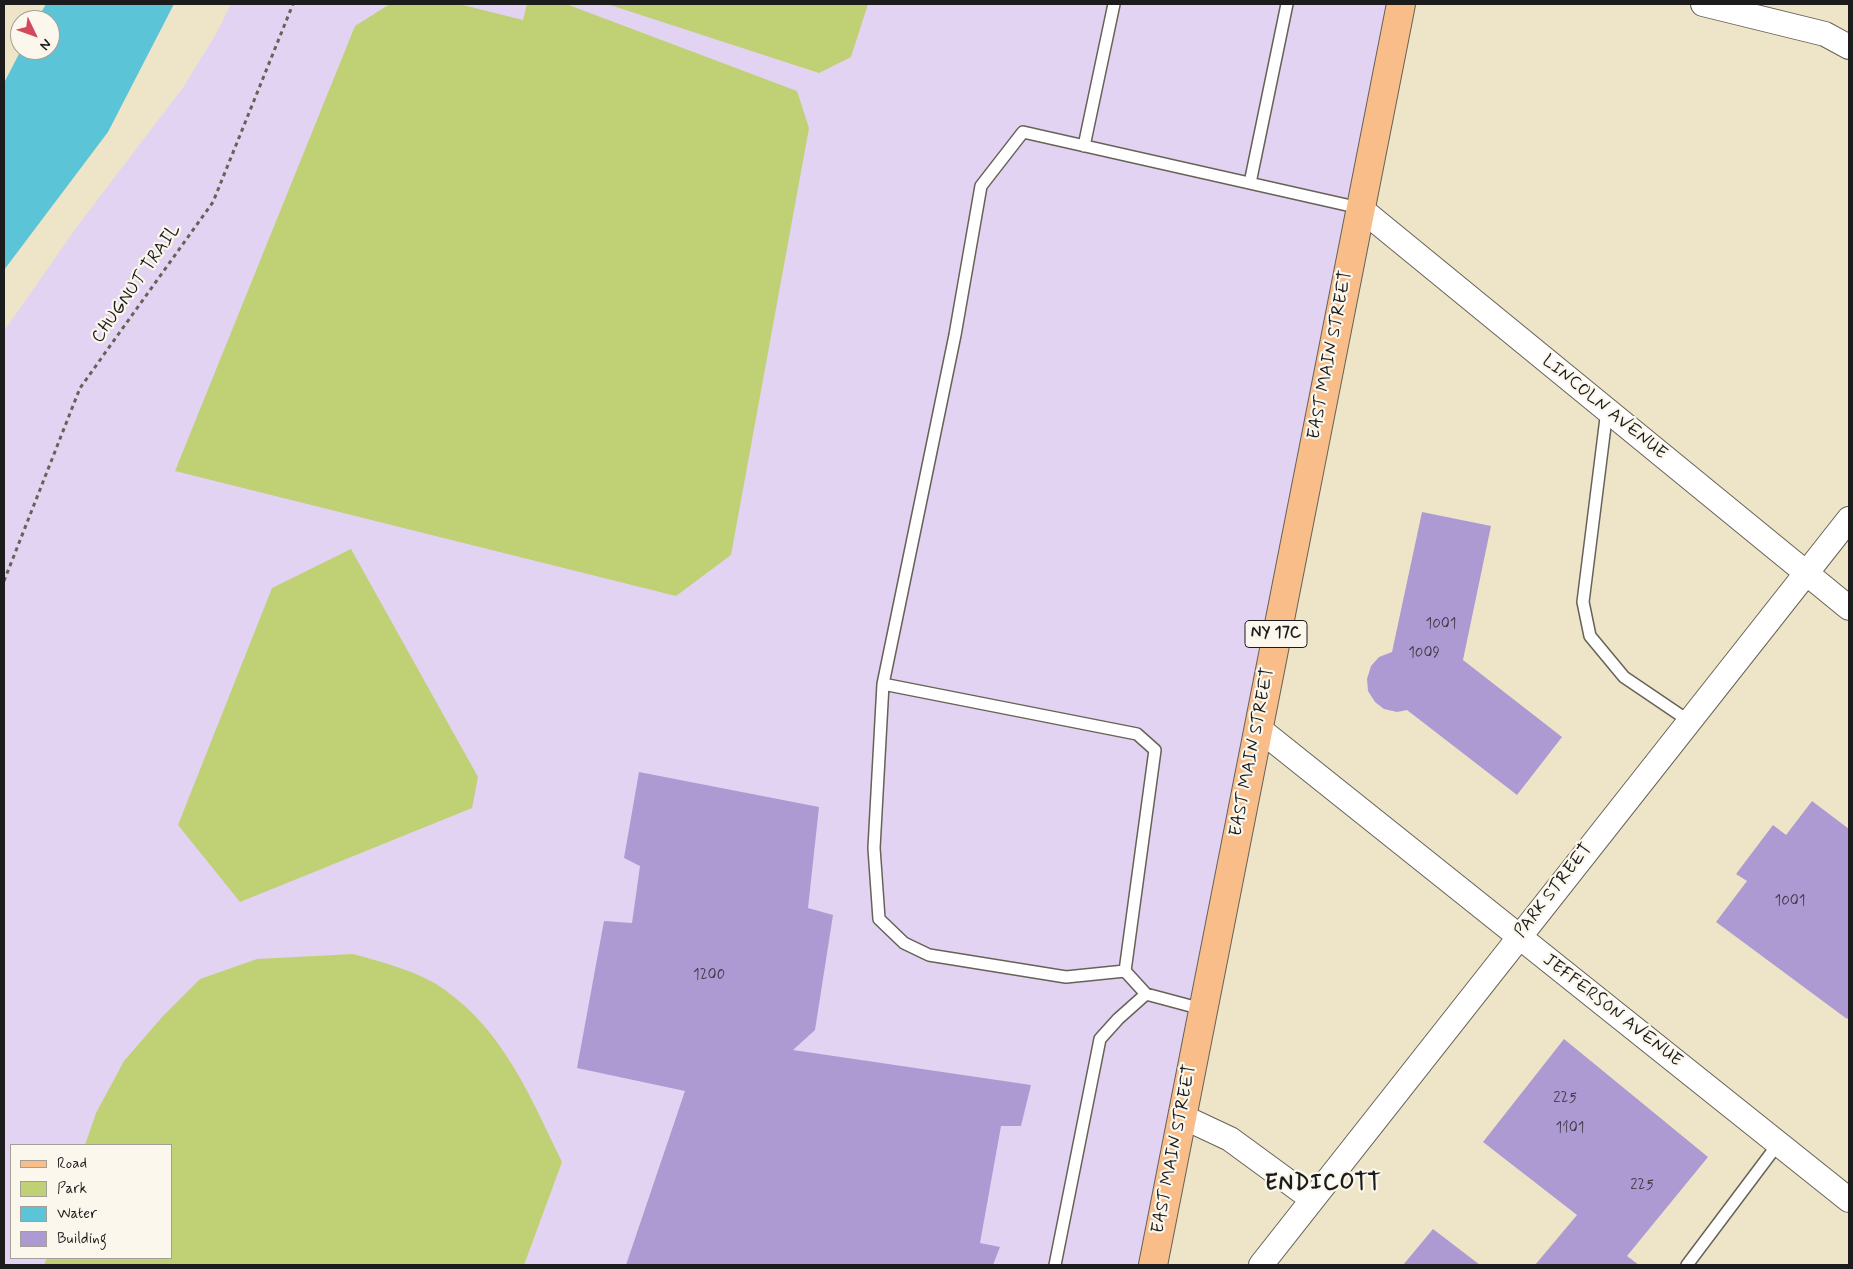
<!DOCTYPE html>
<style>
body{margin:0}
#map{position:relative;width:1853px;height:1269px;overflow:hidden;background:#eee5c8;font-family:Mynerve,sans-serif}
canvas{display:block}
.frame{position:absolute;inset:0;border:5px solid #1c1c1c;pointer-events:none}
.legend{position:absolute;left:10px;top:1144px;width:162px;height:115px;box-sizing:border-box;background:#fbf7ec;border:1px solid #a29f99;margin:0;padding:6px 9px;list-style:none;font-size:15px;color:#1c1c1c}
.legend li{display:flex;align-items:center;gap:10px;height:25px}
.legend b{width:25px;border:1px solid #a29f99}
.north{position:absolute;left:10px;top:10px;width:50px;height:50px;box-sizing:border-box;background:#fbf7ec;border:1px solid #a29f99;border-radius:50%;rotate:132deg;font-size:14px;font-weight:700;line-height:20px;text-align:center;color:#1c1c1c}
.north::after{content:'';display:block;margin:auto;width:18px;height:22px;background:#d1495b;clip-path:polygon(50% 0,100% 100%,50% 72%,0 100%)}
</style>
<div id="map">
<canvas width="1853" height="1269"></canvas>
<div class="frame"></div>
<ul class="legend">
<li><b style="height:6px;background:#f8bd89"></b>Road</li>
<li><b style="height:14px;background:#bfd174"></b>Park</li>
<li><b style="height:14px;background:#5bc5d7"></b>Water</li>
<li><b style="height:14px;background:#ae9ad2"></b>Building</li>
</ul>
<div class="north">N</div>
</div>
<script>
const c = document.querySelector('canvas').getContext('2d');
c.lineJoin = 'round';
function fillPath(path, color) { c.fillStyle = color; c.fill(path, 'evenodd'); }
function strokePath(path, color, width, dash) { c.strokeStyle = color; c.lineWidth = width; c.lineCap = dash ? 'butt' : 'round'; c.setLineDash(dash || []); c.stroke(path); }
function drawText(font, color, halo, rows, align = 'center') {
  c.font = font + ' Mynerve,sans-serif'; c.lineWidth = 4.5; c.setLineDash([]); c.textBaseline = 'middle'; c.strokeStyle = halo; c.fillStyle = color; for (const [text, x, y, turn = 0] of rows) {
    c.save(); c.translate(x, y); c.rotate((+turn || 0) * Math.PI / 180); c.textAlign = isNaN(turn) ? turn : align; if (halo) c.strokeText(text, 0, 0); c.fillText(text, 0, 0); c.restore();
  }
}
fillPath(new Path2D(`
 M231,4H1401L1153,1265H4V331L76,228L184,86L216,34ZM11,1145H171V1258H11Z`), '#e3d3f2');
fillPath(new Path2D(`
 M390,4H459L523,20L527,4H566L797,91L809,128L731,555L676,596L175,471L355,26Z
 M607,4H868L851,57L819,73Z
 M351,549L478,777L472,808L240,902L178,825L272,588Z
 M353,954C382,962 421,972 445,990C504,1032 531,1098 562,1162L524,1265H44L47,1258H171V1145H85L96,1113L124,1061L163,1016L200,979L257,959Z`), '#bfd174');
fillPath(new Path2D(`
 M46,4H174L108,132L4,270V83L21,50H50V20H37Z`), '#5bc5d7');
fillPath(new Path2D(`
 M1422,512L1491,526L1463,660L1562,737L1517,795L1407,710L1397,712L1384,709L1375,702L1368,691L1367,679L1371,666L1379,657L1392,652Z
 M639,772L819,807L808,908L833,915L815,1030L793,1050L1031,1085L1021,1126H1001L980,1243L1000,1247L993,1265H626L685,1091L577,1068L604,921L632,923L640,866L624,858Z
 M1812,801L1849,829V1016L1847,1019L1716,922L1747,881L1736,874L1773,825L1786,835Z
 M1564,1039L1708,1157L1627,1256L1639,1265H1535L1577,1215L1483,1142Z
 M1433,1229L1480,1265H1403Z`), '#ae9ad2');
const lane = new Path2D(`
 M1084,146L1114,4
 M1250,183L1287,4
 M1607,410L1583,602L1590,636L1624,677L1689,721
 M883,684L1137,734L1155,750L1125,971L1146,994L1202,1009
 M1125,971L1066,977L929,955L904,943L879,919L874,848L883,684L955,335L981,186L1023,132L1360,208
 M1055,1265L1100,1039L1118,1019L1146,994
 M1687,1265L1778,1144`);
const street = new Path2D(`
 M1703,4L1825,34L1849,47
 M1360,208L1849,608
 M1258,728L1849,1200
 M1181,1116L1230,1139L1312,1199
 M1261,1265L1849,519`);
const primary = new Path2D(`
 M1153,1265L1401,4`);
strokePath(lane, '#666258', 14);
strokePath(street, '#666258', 26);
strokePath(primary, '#666258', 30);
strokePath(new Path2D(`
 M4,581L80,388L213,202L293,4`), '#666258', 3, [4, 4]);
strokePath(lane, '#fff', 11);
strokePath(street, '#fff', 24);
strokePath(primary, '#f8bd89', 28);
drawText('15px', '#403c4a', null, [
 ["1001",1441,625],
 ["1009",1424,654],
 ["1001",1790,902],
 ["1200",709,976],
 ["225",1565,1099],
 ["1101",1570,1129],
 ["225",1642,1186]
]);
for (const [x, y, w] of [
 [1276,634,62]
]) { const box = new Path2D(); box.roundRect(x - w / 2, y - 13.5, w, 27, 4); c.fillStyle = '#fbf7ec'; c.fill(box); strokePath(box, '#1c1c1c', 1); }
drawText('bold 16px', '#1c1c1c', null, [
 ["NY 17C",1276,634]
]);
drawText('18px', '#1c1c1c', '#fbf7ec', [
 ["CHUGNUT TRAIL",137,284,-55],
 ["EAST MAIN STREET",1331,355,-79],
 ["LINCOLN AVENUE",1604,408,39],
 ["EAST MAIN STREET",1253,752,-79],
 ["PARK STREET",1554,891,-52],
 ["JEFFERSON AVENUE",1612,1011,38],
 ["EAST MAIN STREET",1175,1149,-79]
]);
c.letterSpacing = '1px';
drawText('bold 22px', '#1c1c1c', '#fbf7ec', [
 ["ENDICOTT",1323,1184]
]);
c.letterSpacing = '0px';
</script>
